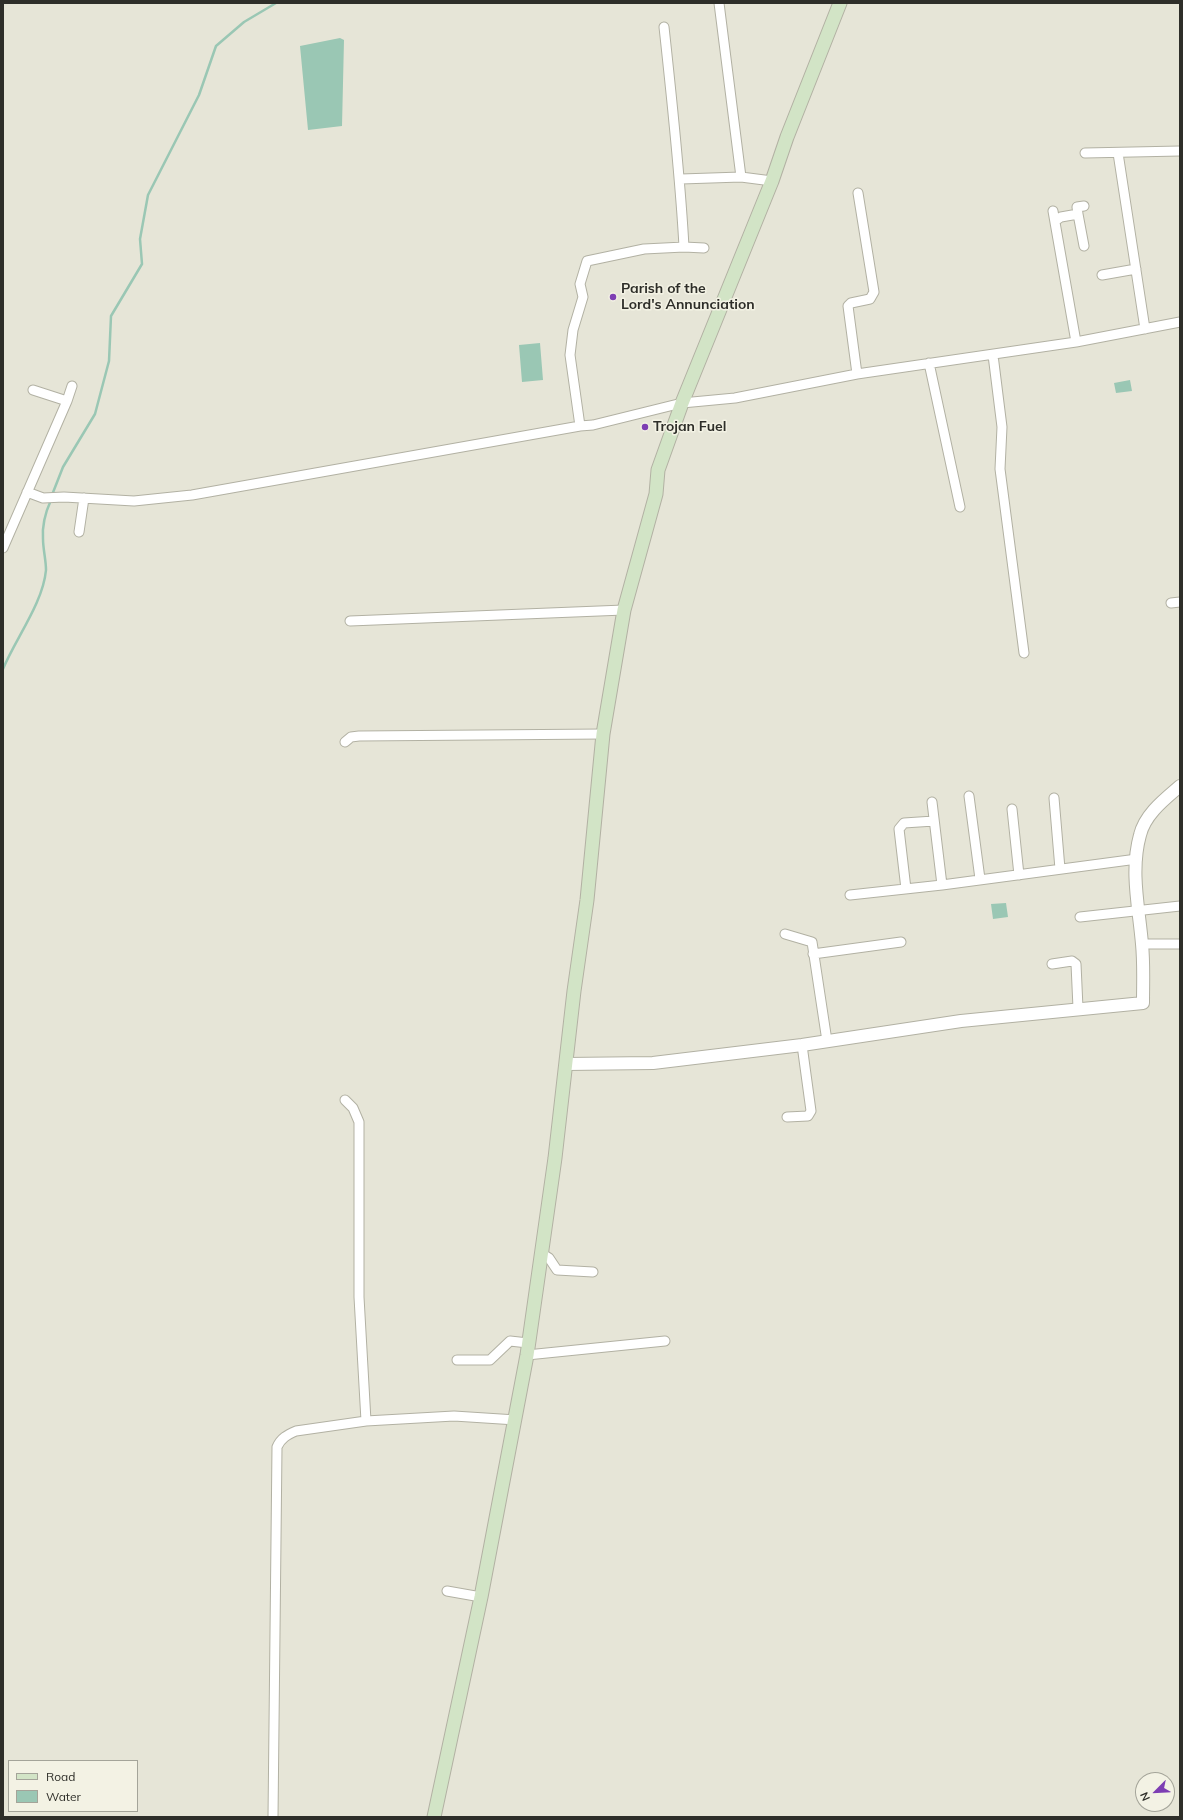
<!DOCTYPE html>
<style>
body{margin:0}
#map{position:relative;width:1183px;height:1820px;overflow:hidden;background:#e6e5d7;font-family:Mulish,sans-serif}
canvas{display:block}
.frame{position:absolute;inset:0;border:4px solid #2e2e29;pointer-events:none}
.legend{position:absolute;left:8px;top:1760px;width:130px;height:52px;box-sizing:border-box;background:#f3f2e4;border:1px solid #a4a499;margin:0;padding:5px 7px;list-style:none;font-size:12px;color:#2e2e29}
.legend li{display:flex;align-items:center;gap:8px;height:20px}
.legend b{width:20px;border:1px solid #a4a499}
.north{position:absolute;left:1135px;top:1772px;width:40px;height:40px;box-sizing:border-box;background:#f3f2e4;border:1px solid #a4a499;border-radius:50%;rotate:246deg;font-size:11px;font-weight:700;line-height:16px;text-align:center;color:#2e2e29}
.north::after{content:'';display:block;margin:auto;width:14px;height:18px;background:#7d3eb3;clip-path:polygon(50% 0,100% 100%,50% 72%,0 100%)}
</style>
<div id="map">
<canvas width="1183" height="1820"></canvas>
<div class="frame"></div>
<ul class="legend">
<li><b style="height:5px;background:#d2e4c6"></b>Road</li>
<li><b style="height:11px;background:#9ac7b4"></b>Water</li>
</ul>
<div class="north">N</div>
</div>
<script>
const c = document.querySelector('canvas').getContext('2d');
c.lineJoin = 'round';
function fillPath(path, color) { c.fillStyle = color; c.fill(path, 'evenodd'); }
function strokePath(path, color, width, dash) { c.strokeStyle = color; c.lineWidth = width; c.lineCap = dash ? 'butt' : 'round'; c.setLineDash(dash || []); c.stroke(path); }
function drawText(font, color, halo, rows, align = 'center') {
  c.font = font + ' Mulish,sans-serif'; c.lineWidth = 3; c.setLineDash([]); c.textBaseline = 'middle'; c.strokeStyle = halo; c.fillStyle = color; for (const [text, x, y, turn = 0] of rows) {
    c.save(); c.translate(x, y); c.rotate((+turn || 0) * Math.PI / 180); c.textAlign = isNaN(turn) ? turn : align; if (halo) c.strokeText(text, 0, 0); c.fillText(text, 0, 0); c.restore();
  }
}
fillPath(new Path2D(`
 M340,38L344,40L342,126L308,130L300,46Z
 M540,343L543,380L522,382L519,345Z
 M1130,380L1132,391L1116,393L1114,383Z
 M1006,903L1008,917L993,919L991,904Z`), '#9ac7b4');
strokePath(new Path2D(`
 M52,495L63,467L95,414L109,361L111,316L142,264L140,239L148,195L199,95L216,46L244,22L276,3
 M3,669C16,638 43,603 46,570C46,560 43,549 43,539C42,526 46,511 51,500`), '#9ac7b4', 2.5);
const minor = new Path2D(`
 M719,3L741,177
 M664,27C672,100 680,173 684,247
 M1085,153L1180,151
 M1118,153L1145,329
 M681,179L741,177L772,181
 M1053,211L1076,342
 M1078,214L1084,246
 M1055,221L1061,217L1078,214L1077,207L1084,206
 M1102,275L1136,269
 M993,355L1002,427L1000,469L1024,653
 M929,363L960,507
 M857,374L848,306L851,303L870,299L874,292L858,193
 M33,390L67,401
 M580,426L570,355L573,330L583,297L580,284L587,261L644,249L684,247L704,248
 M27,492L43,498L64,497L134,501L192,495L580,426L593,425L682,403L735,398L857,374L1076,342L1180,322
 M79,532L84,498
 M3,548L67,401L72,386
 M1171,603L1180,602
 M350,621L624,610
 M345,742L351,737L359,736L603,734
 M969,796L980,879
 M1054,798L1060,869
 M932,802L942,885
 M1012,809L1019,875
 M906,889L899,829L904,823L934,821
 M850,895L942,885L1137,859
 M1080,917L1180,906
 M785,934L812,942L827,1041
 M1142,944H1180
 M813,954L901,942
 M1052,964L1072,961L1076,964L1078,1008
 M345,1100L353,1108L359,1122V1297L366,1421
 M787,1117L808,1116L811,1111L802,1045
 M541,1253L549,1258L557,1270L593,1272
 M527,1355L665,1341
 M457,1360H490L510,1341L528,1343
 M447,1591L481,1597
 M273,1817L277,1447C281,1438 287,1435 296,1431L366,1421L454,1416L516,1420`);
const tertiary = new Path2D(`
 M566,1064L653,1063L802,1045L961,1021L1143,1003C1143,983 1144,964 1142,944C1139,908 1130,871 1140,835C1145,814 1165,799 1180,786`);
const secondary = new Path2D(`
 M434,1817L481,1597L527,1355L555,1158L574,991L587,900L603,734L624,610L656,494L658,470L682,403L772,181L787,137L840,3`);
strokePath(minor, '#b2b1a3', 11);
strokePath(tertiary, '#b2b1a3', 14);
strokePath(secondary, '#b2b1a3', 15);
strokePath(minor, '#fff', 9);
strokePath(tertiary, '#fff', 12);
strokePath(secondary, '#d2e4c6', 13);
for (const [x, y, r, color] of [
 [613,297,4,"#7d3eb3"],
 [645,427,4,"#7d3eb3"]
]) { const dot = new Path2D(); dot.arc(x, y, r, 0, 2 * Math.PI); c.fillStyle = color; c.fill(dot); strokePath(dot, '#f3f2e4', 1.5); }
drawText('bold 14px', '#2e2e29', '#f3f2e4', [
 ["Parish of the",621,289],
 ["Lord's Annunciation",621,305],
 ["Trojan Fuel",653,427]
], 'left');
</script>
